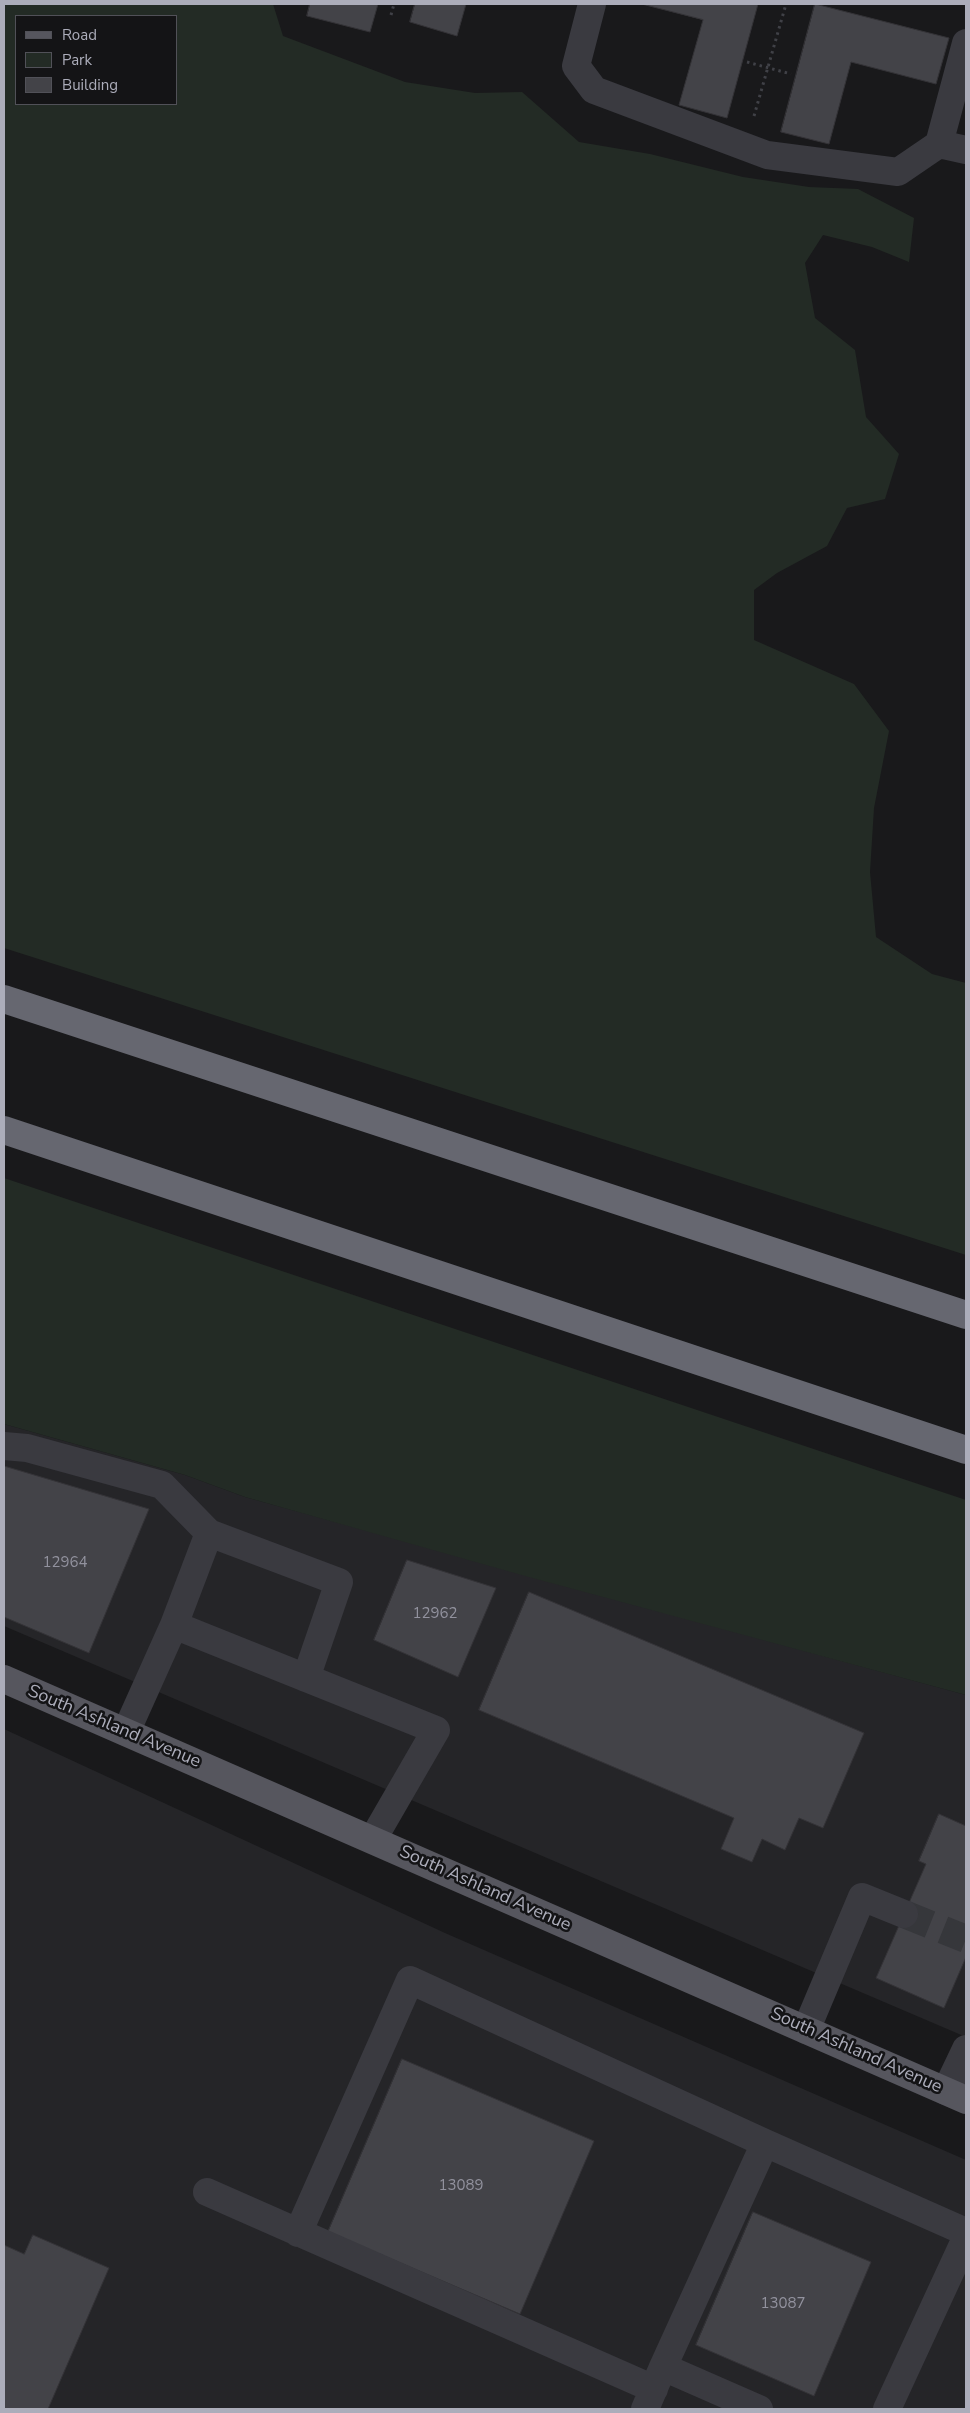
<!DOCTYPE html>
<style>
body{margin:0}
#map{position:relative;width:970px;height:2413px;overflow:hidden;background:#19191b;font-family:"Nunito Sans",sans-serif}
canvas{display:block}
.frame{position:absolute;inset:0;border:5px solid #acadba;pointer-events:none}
.legend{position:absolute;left:15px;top:15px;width:162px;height:90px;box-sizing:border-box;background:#141416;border:1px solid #515158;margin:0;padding:6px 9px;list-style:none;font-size:15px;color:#acadba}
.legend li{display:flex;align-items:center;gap:10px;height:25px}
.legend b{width:25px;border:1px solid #515158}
</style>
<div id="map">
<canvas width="970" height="2413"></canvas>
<div class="frame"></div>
<ul class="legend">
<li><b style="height:6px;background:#56565e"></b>Road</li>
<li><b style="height:14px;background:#232b25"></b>Park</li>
<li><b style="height:14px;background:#434348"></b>Building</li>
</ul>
</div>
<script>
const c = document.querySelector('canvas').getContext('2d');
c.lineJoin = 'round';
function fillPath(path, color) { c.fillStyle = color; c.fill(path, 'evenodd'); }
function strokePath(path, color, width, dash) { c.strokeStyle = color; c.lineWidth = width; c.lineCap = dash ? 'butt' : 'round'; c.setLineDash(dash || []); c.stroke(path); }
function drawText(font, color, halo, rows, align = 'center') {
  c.font = font + ' "Nunito Sans",sans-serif'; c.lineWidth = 5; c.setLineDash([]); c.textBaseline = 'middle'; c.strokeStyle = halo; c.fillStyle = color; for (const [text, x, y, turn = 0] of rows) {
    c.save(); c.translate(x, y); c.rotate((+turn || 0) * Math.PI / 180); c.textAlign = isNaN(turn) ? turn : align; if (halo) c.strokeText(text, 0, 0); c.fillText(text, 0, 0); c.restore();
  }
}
fillPath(new Path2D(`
 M4,1424L185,1475L245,1497L966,1695V2037L4,1626Z
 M4,1729L445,1933L966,2160V2409H4Z`), '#252528');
fillPath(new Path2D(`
 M4,4H273L283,36L405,82L475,93L522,92L579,142L650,154L743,177L809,187L858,189L914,218L909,262L872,247L823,235L805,263L815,318L855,350L866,417L899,454L885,499L847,508L827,546L777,573L754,590V640L854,684L889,731L874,808L870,872L876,937L932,974L966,983V1255L4,948ZM16,16H176V104H16Z
 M4,1178L966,1500V1695L518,1574L245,1497L185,1475L4,1424Z`), '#232b25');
const building = new Path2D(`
 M310,4H378L370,32L307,16Z
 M415,4H466L457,36L410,22Z
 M642,4H758L727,118L679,105L703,20Z
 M815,4L949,38L936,84L851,62L829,144L781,132Z
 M4,1466L149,1509L89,1653L4,1617Z
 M407,1560L496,1588L458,1677L374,1640Z
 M529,1592L864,1733L823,1828L799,1818L785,1850L762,1839L752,1862L721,1849L734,1818L479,1710Z
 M939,1814L966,1826V1957L944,2008L876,1978L926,1864L919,1861Z
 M402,2059L594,2141L520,2314L328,2232Z
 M753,2212L871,2262L814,2396L696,2345Z
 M33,2235L109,2268L48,2409H4V2245L24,2254Z`);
fillPath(building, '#434348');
strokePath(building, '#343337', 1);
strokePath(new Path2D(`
 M904,1914L966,1939`), '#36373b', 28, [28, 14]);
strokePath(new Path2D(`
 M391,15L394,4
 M747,62L791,74
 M754,116L786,4`), '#404147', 3, [2.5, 4]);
strokePath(new Path2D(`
 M592,4L576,66L594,90L767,155L898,172L939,144
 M966,43L939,144L966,150
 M4,1446L27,1448L162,1485L209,1533L339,1582L306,1678
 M174,1625L436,1730L373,1839
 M126,1732L174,1625L209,1533
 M806,2030L862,1897L904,1914
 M946,2091L966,2049
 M207,2192L654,2389
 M298,2233L410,1980L765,2143L966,2232
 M663,2367L765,2143
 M645,2409L663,2367L759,2409
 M887,2409L966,2238`), '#3a3a40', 28);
strokePath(new Path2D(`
 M4,1679L966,2100`), '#56565e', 28);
strokePath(new Path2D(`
 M4,999L966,1315
 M4,1130L966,1450`), '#666770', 28);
drawText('15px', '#92929e', null, [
 ["12964",65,1563],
 ["12962",435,1614],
 ["13089",461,2186],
 ["13087",783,2304]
]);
drawText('18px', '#acadba', '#141416', [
 ["South Ashland Avenue",114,1727,23],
 ["South Ashland Avenue",485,1889,24],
 ["South Ashland Avenue",856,2051,24]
]);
</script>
